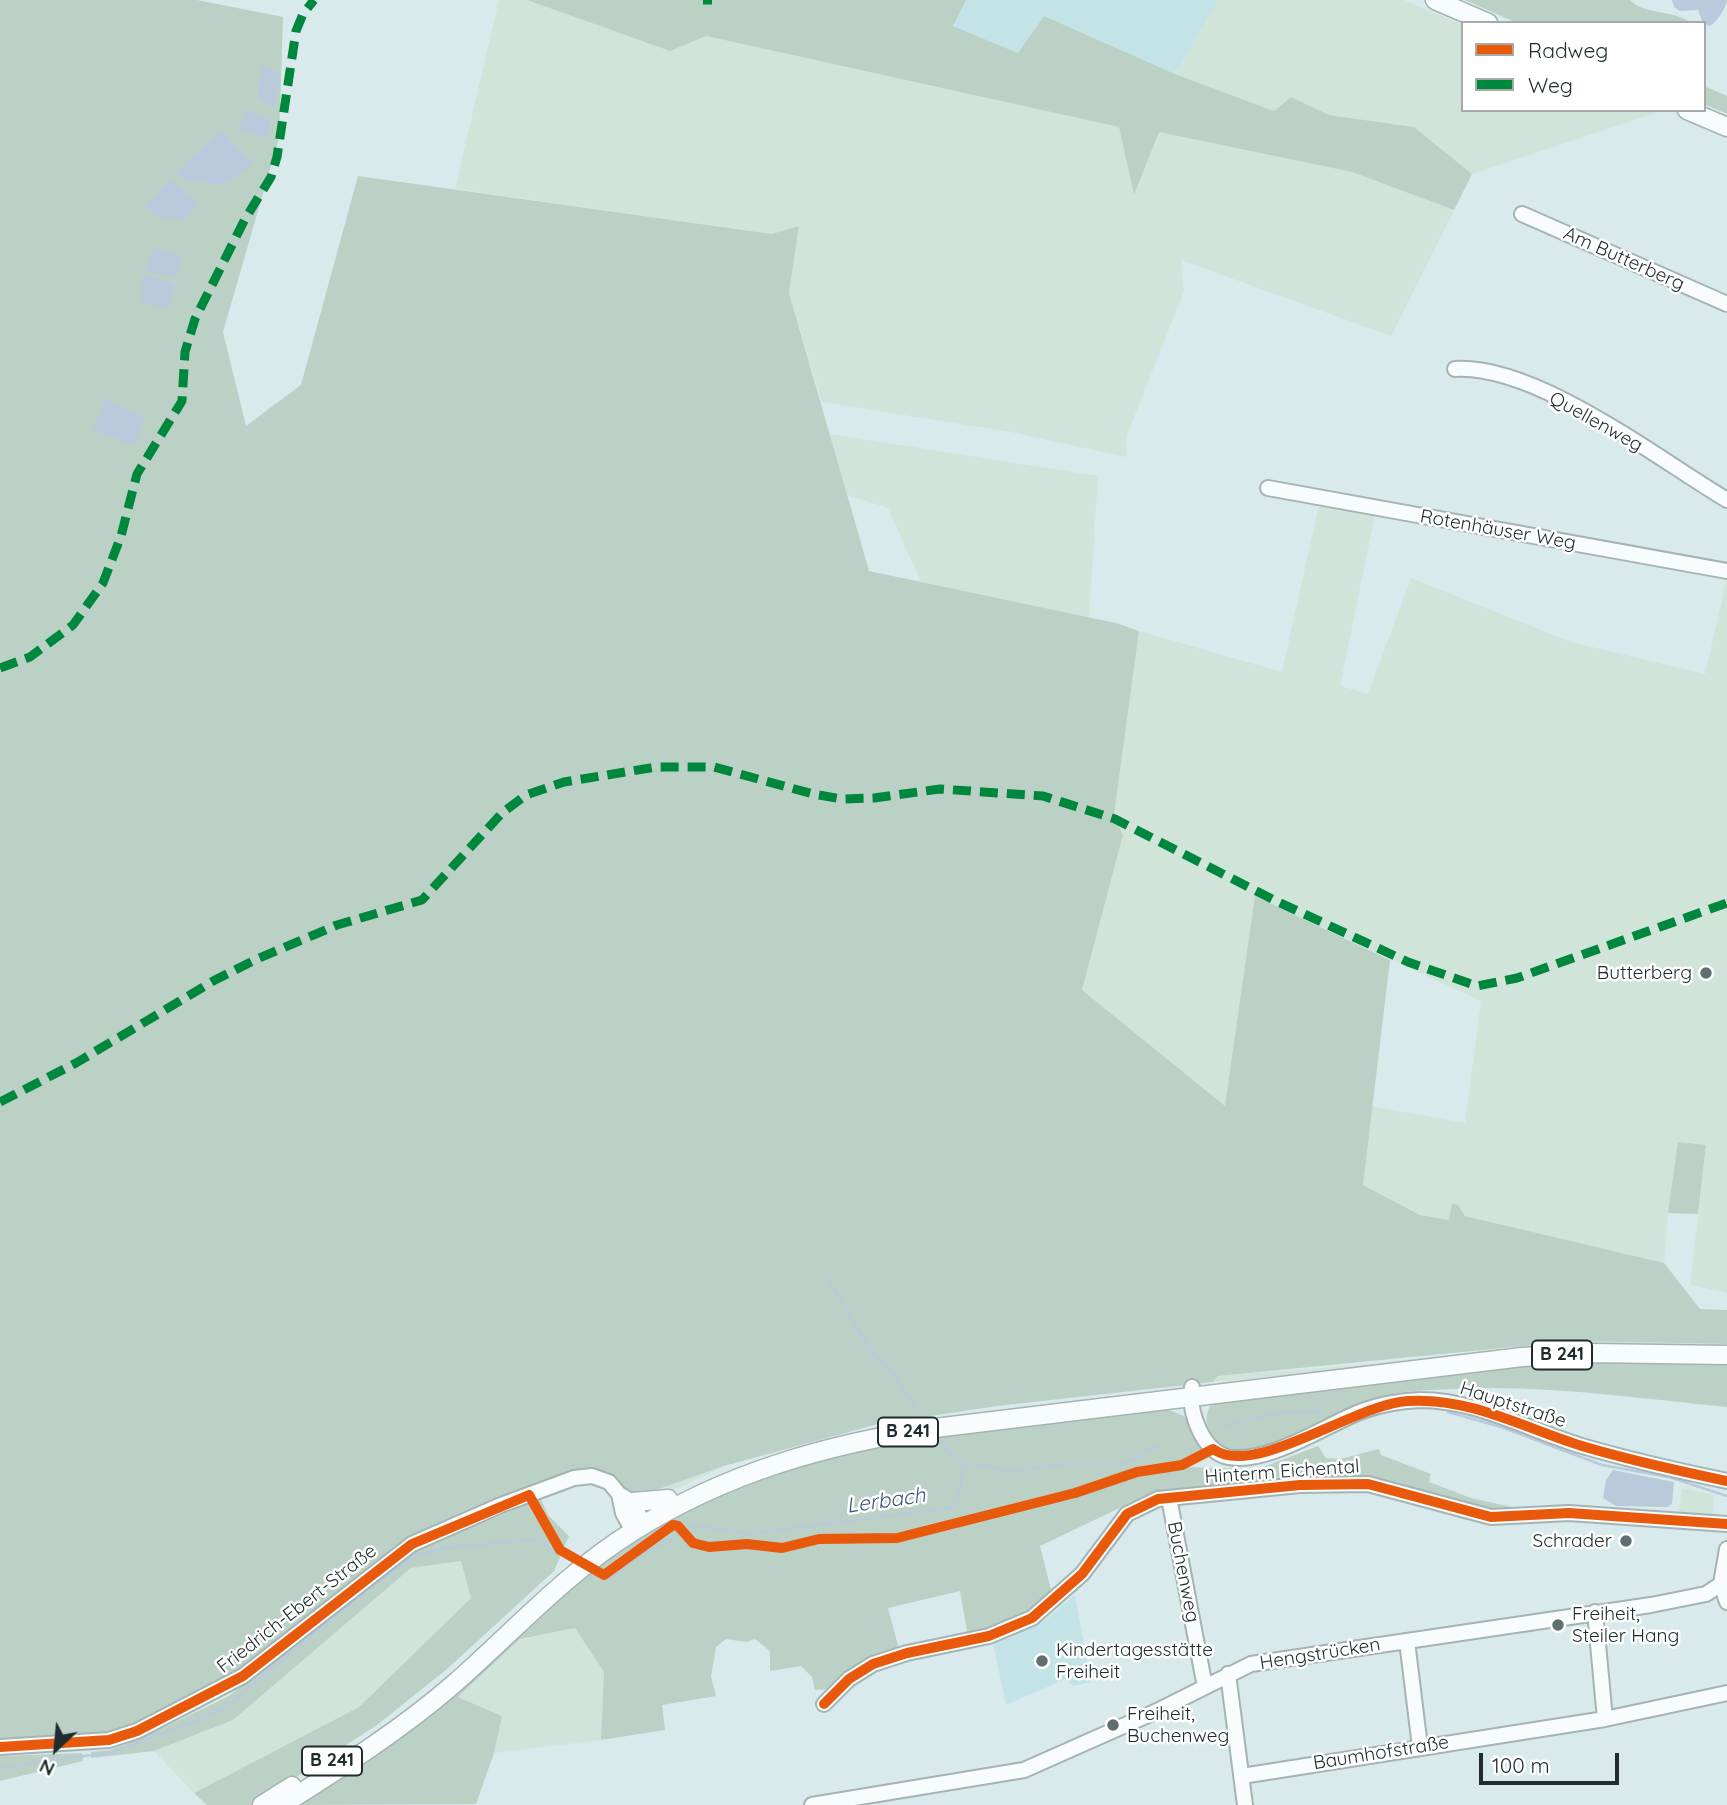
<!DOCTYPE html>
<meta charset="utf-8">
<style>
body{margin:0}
#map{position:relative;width:1727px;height:1805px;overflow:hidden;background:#d8eaec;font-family:Quicksand,sans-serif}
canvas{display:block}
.legend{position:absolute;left:1461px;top:21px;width:245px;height:91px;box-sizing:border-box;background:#fff;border:2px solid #a5aaab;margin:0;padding:9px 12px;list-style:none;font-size:21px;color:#1f2b2c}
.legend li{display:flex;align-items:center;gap:14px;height:35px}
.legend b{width:35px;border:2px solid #a5aaab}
.north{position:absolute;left:21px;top:1714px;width:70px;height:70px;-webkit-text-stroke:5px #fff;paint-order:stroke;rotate:206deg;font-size:19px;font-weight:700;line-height:28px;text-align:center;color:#1f2b2c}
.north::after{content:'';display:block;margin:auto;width:24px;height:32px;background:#1f2b2c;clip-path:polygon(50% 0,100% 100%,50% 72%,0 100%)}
.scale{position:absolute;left:1479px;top:1753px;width:140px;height:32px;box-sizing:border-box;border:4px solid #1f2b2c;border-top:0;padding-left:9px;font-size:21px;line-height:24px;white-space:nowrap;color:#1f2b2c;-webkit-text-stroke:5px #fff;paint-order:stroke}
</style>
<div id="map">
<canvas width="1727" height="1805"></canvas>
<ul class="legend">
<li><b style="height:9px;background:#e8590c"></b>Radweg</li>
<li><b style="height:9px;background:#00873e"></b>Weg</li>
</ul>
<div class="north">N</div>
<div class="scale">100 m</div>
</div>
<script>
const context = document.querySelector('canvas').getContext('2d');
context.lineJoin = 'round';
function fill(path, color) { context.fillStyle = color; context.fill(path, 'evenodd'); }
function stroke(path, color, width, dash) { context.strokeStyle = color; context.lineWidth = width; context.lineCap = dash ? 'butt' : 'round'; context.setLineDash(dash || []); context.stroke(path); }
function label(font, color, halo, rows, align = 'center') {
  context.font = font + ' Quicksand,sans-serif'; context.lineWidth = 5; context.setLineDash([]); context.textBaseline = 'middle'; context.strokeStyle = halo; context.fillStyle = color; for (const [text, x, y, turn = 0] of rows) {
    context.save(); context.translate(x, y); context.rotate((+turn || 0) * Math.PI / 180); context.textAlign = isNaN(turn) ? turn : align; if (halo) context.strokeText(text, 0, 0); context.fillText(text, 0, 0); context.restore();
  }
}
fill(new Path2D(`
 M966 0H1219L1175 74 1044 16 1018 53 953 26Z
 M1075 1595 1091 1682 1073 1686 1065 1679 1006 1705 993 1643 1045 1620Z`), '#c4e3e6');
fill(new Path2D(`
 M499 0H527L670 51 705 36 1119 127 1134 194 1159 132 1352 172 1454 210 1391 336 1181 260 1184 291 1127 435 1126 457 1011 432 822 402 789 293 799 226 773 234 455 189Z
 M1219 0H1404L1463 25V110L1661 111 1472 174 1414 127 1329 115 1291 97 1274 111 1175 74Z
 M830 434 1098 476 1089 617 921 582 888 508 847 495Z
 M1319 505 1375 515 1340 686 1368 694 1411 578 1571 642 1705 674 1727 579V1293L1690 1285 1706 1146 1668 1213 1664 1263 1465 1216 1458 1205 1452 1204 1450 1220 1420 1215 1363 1185 1370 1106 1465 1123 1481 1001 1255 896 1226 1107 1082 990 1123 835 1114 815 1139 631 1282 672Z
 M1574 1341 1727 1344V1350L1382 1367 1213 1382 1218 1376 1359 1365Z
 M724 1466 659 1497H636Z
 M1682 1488 1714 1495 1713 1515 1679 1512Z
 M461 1561 471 1598 359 1707 194 1793 154 1751 233 1720 411 1568Z
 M575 1628 604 1672 601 1740 494 1753 502 1716 458 1697 520 1640Z`), '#d0e4d9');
fill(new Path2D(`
 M0 0H197L283 17 279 138 223 332 246 426 301 385 358 176 772 234 799 226 789 293 869 571 1116 623 1139 631 1114 815 1123 835 1082 990 1225 1106 1255 896 1390 960 1363 1185 1420 1215 1449 1220 1452 1203 1458 1205 1465 1216 1664 1263 1700 1309 1727 1310V1344L1574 1341 1218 1376 1213 1382 997 1406 878 1424 724 1466 636 1497 616 1480 598 1472 421 1535 241 1673 122 1733 0 1743Z
 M527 0H966L953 26 1018 53 1044 16 1175 74 1274 111 1291 97 1329 115 1414 127 1472 174 1454 210 1352 172 1159 132 1134 195 1119 127 706 36 670 51Z
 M1465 0H1630C1644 15 1671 9 1692 23H1517Z
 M1704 86 1727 96V114L1704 104Z
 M1678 1142 1706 1145 1698 1214 1668 1213Z
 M1591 1360 1727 1363V1407C1635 1398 1544 1384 1452 1389 1431 1390 1409 1390 1388 1395 1344 1405 1263 1468 1220 1445 1206 1431 1201 1415 1215 1400L1457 1370Z
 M1164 1408 1184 1416 1205 1451 1184 1463V1467L1258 1469 1318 1446 1326 1458 1340 1459 1379 1449 1381 1455 1431 1474 1429 1482 1471 1498 1525 1510 1483 1509 1368 1477 1306 1479 1166 1494 1132 1502 1040 1546 1053 1598 1040 1608 968 1637 960 1591 888 1608 900 1653 831 1689 815 1690 812 1677 801 1666 770 1671V1651L755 1639 746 1642 726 1639 716 1647 711 1676 716 1696 662 1705 665 1730 601 1740 604 1672 575 1628 520 1639 458 1697 502 1716 494 1753 476 1804 296 1805 577 1580 646 1530 743 1479 858 1450 936 1437Z
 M541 1499 548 1515 569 1536 554 1571 447 1669 377 1725 253 1805H207L194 1793 359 1707 471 1598 461 1561 411 1568 233 1720 154 1751 91 1758V1752L110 1750 142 1738 229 1696 418 1549Z
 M82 1753 83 1761 0 1781V1756Z`), '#bbd1c5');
fill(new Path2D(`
 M1672 0H1727C1726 8 1716 24 1709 26L1702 21 1698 10 1680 11 1674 7Z
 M262 65 281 73 274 108 257 98Z
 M247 109 270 120 268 138 238 128Z
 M221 130 252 164 223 185 185 180 176 173Z
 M171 179 199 204 185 220 160 218 145 206Z
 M153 248 182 257 176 278 145 270Z
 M144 275 175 283 168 309 140 301Z
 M105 399 145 418 134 445 93 430Z
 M1613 1470 1674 1482 1672 1504 1667 1507 1616 1506 1603 1498 1606 1480Z`), '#bacadd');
stroke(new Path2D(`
 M825 1274 873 1355 887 1365 919 1413
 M1448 1412 1501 1427 1602 1465 1669 1477 1727 1496
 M1225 1425 1280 1413 1323 1411
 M936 1440 965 1466
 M598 1576 610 1579 638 1557 695 1525 750 1534 954 1507 965 1467 989 1466 1006 1472 1064 1464H1119L1137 1458 1145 1450 1160 1447
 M0 1768 113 1752 197 1720 226 1707 363 1593 417 1555 443 1548 539 1539 555 1553`), '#bacadd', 2.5);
const minor = new Path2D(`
 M1522 214 1727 304
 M1455 369C1536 364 1658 459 1727 500
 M1268 488 1727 571
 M1192 1387C1188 1411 1202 1451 1228 1457 1267 1465 1326 1425 1362 1411 1381 1404 1400 1401 1420 1400 1477 1400 1529 1430 1582 1446 1630 1460 1679 1471 1727 1481
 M619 1494 623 1513 633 1531
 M1169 1498 1205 1687
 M1727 1549 1721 1584 1727 1602
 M1595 1612 1605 1719
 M1407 1641 1420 1747
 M1228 1674 1245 1805
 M824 1704 849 1679 873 1664 907 1653 989 1636 1032 1618 1082 1574 1127 1514 1158 1499 1300 1485 1368 1484 1491 1517 1569 1513 1727 1524
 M0 1747 109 1740 137 1731 243 1676 412 1544 501 1505 574 1478 592 1476 609 1482 619 1494 633 1502 644 1525
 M1242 1776 1605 1719 1727 1693
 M812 1805 1024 1770 1157 1711 1251 1664 1651 1605 1706 1594 1721 1584`);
const major = new Path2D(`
 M1435 0 1488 23
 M1687 110 1727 127
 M633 1502 668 1499
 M262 1805 292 1786
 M282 1805C342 1767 401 1730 455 1683 513 1632 566 1573 632 1532 725 1473 827 1444 935 1428L1522 1357 1590 1353 1727 1355`);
stroke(minor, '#a5b3b4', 18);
stroke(major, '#a5b3b4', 21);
stroke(minor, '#f9fcfc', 14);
stroke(major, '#f9fcfc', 18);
stroke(new Path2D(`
 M703 0H712
 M0 668 30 657 73 625 103 583 121 536 137 474 182 401 185 352 195 319 245 219 271 177 277 157 296 31 303 14 314 0
 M0 1102 76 1063 215 980 257 959 337 925 422 900 502 813 526 795 564 782 656 767H714L813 794 842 799 874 798 940 789 1043 796 1115 819 1274 900 1408 962 1477 986 1517 978 1727 903`), '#00873e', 9, [18, 9]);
stroke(new Path2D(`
 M824 1704 849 1679 873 1664 907 1653 989 1636 1032 1618 1082 1574 1127 1514 1158 1499 1300 1485 1368 1484 1491 1517 1569 1513 1727 1524
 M0 1747 109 1740 137 1731 243 1676 412 1544 529 1495 560 1550 604 1575 673 1525 678 1526 693 1543 709 1547 747 1544 782 1548 819 1539 897 1538 1075 1493 1137 1472 1182 1465 1213 1449C1254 1479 1354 1404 1408 1401 1470 1397 1524 1428 1582 1446 1629 1460 1679 1471 1727 1481`), '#e8590c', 10);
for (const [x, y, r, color] of [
 [1706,973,7,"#606e6f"],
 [1626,1541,7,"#606e6f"],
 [1558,1625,7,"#606e6f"],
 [1042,1661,7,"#606e6f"],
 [1113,1725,7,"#606e6f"]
]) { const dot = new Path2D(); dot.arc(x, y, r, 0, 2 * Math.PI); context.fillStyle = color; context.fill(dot); stroke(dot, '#fff', 2.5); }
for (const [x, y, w] of [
 [1562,1355,60],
 [908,1432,60],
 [332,1761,60]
]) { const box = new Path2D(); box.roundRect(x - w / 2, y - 14.5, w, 29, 5); context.fillStyle = '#fff'; context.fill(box); stroke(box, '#1f2b2c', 2); }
label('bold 18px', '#1f2b2c', null, [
 ["B 241",1562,1355],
 ["B 241",908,1432],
 ["B 241",332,1761]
]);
label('19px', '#1f2b2c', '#fff', [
 ["Am Butterberg",1624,259,24],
 ["Quellenweg",1596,422,29],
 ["Rotenhäuser Weg",1498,530,10],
 ["Hauptstraße",1513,1405,18],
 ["Hinterm Eichental",1282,1472,-4],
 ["Buchenweg",1183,1572,79],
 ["Friedrich-Ebert-Straße",297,1609,-38],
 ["Hengstrücken",1320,1654,-9],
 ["Baumhofstraße",1381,1753,-9]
]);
label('19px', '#1f2b2c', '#fff', [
 ["Butterberg",1692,973,"right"],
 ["Schrader",1612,1541,"right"],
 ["Freiheit,",1572,1614],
 ["Steiler Hang",1572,1636],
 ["Kindertagesstätte",1056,1650],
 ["Freiheit",1056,1672],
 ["Freiheit,",1127,1714],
 ["Buchenweg",1127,1736]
], 'left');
label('italic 21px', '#3e547c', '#fff', [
 ["Lerbach",886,1501,-8]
]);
</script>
